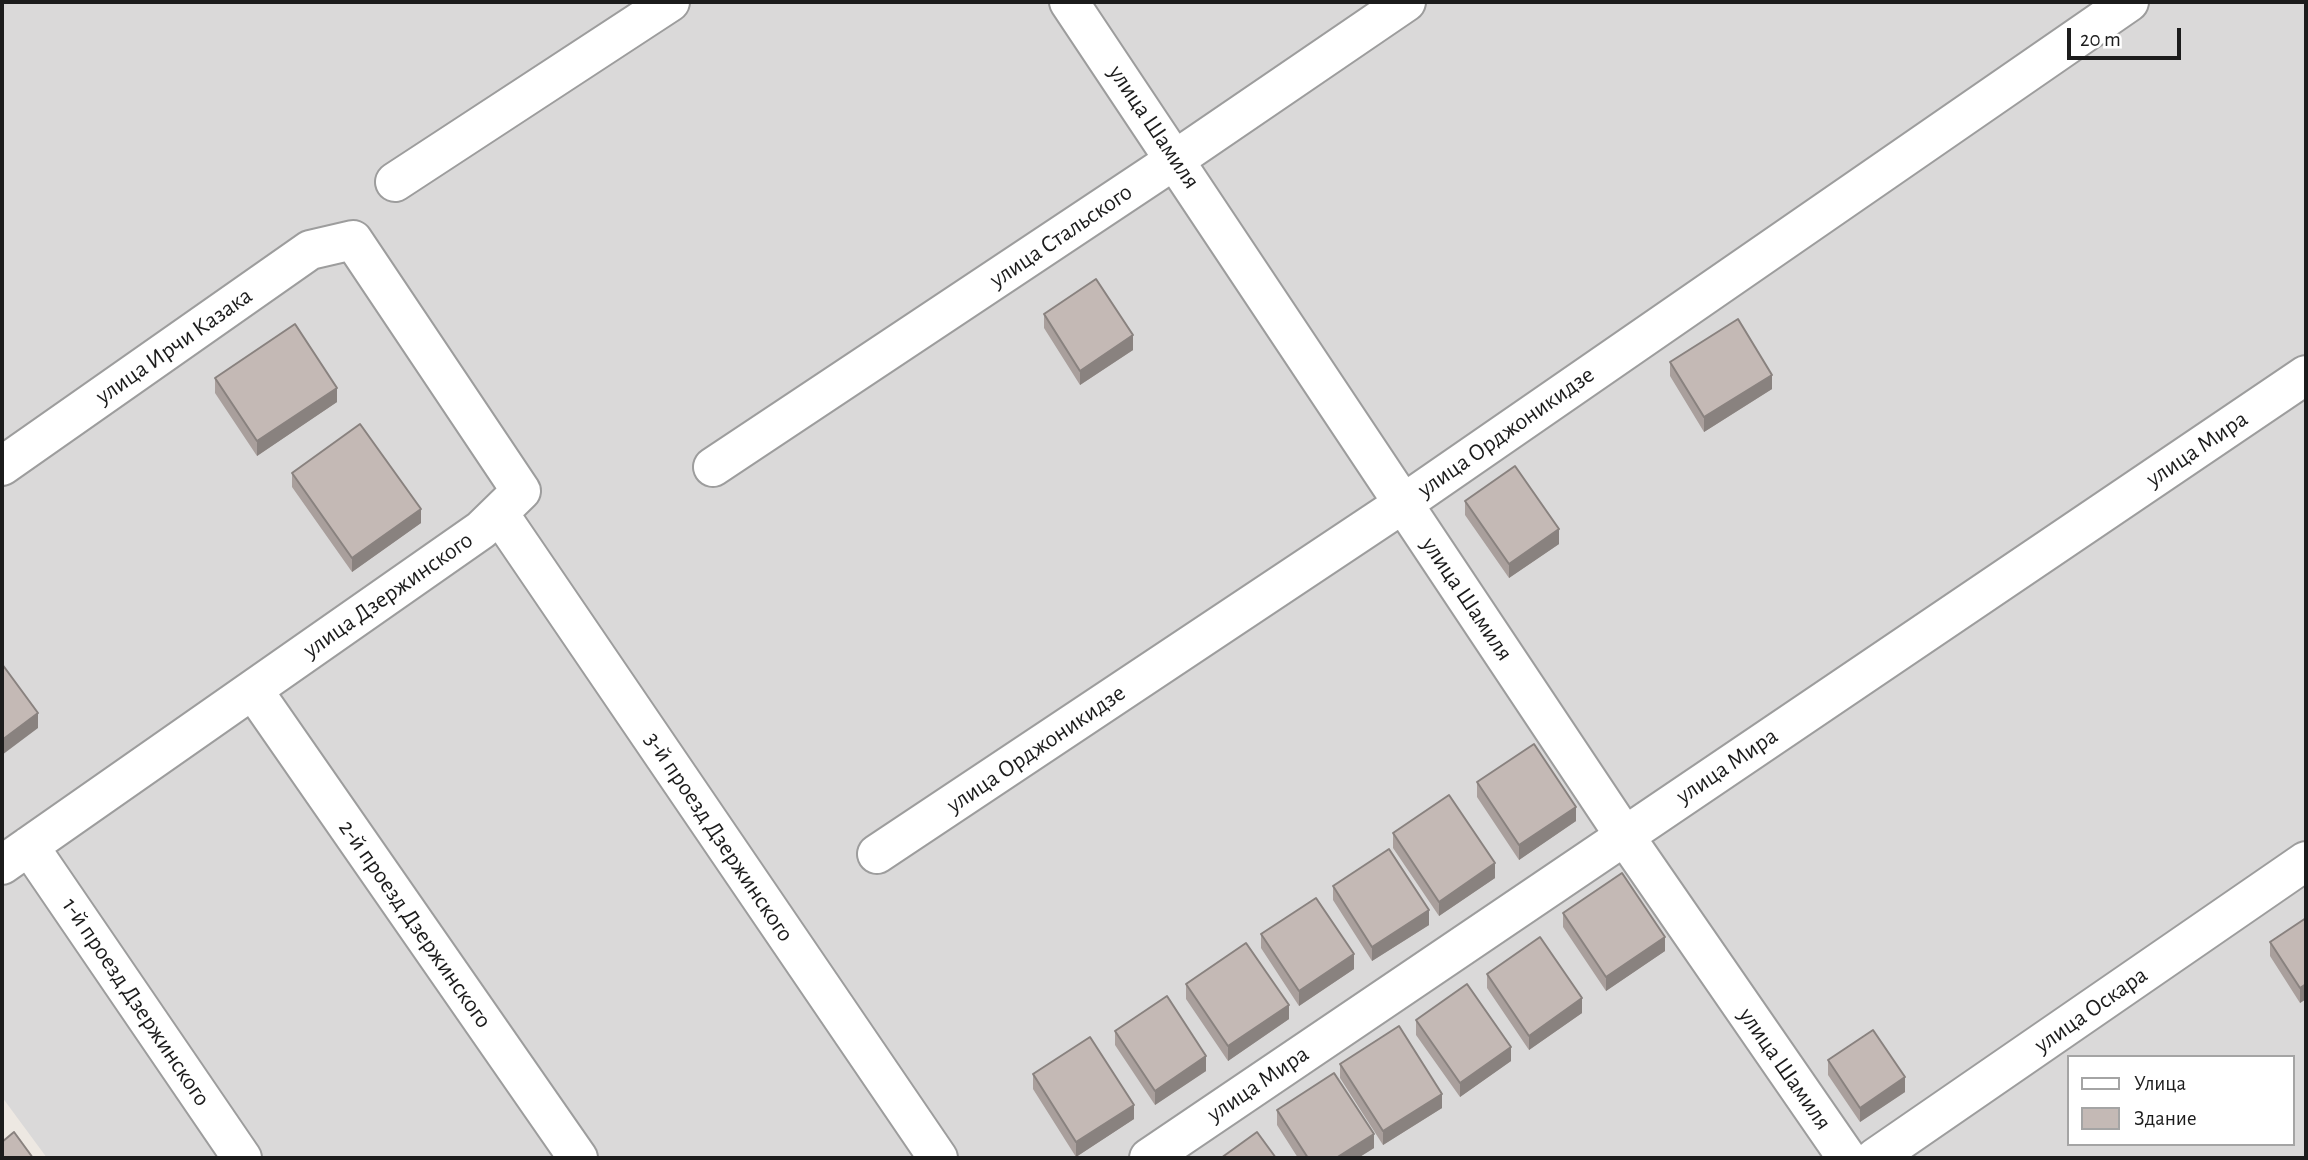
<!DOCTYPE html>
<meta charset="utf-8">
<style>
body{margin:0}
#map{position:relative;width:2308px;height:1160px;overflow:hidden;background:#ede8e2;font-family:"Alegreya Sans",sans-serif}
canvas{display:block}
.frame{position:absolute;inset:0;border:4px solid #1c1c1c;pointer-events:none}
.legend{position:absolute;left:2067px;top:1055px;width:228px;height:91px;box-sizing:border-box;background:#fff;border:2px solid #a4a4a4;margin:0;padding:9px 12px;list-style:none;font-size:21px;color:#1c1c1c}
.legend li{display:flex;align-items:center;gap:14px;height:35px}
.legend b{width:35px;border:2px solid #a4a4a4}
.scale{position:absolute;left:2067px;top:28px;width:114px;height:32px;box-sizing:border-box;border:4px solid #1c1c1c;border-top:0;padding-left:9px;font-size:21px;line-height:24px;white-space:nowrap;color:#1c1c1c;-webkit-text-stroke:5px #fff;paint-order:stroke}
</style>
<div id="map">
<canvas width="2308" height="1160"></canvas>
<div class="frame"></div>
<ul class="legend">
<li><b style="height:9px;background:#fff"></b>Улица</li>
<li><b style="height:19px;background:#c4b9b5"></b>Здание</li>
</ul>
<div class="scale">20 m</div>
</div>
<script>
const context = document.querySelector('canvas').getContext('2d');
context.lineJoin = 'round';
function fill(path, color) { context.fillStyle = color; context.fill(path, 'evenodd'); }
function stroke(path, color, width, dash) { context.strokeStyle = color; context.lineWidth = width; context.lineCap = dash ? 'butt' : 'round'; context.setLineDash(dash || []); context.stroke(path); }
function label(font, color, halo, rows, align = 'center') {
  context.font = font + ' "Alegreya Sans",sans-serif'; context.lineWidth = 7; context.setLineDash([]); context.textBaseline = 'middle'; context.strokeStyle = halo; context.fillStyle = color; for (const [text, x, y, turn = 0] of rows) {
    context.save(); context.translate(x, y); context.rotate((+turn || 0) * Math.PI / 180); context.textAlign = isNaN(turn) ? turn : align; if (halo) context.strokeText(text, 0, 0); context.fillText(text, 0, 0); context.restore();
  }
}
fill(new Path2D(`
 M2 2H2306V1158H47L2 1097ZM2068 1057H2292V1144H2068Z`), '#dad9d9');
const minor = new Path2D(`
 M1069 2 1624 835 1847 1158
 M395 182 670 2
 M2 466 310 250 353 240 521 491 481 530 2 865
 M713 467 1176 159 1406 2
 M500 515 938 1158
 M253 690 578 1158
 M29 846 242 1158
 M877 854 1404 503 2129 2
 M1149 1158 2306 375
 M1875 1158 2306 861`);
stroke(minor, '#9d9d9d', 42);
stroke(minor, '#fff', 38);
fill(new Path2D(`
 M1044 314 1133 350 1080 385 1044 328Z
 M1670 362 1772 389 1704 432 1670 376Z
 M215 378 337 402 257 456 215 393Z
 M292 473 421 523 352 572 292 487Z
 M1465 501 1559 544 1509 578 1465 515Z
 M1477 782 1576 821 1519 860 1477 797Z
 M1393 833 1495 878 1439 916 1393 848Z
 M1333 886 1429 925 1372 961 1333 900Z
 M1563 913 1665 951 1606 991 1563 927Z
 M2306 918V999L2300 1003 2270 956V942Z
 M1261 934 1354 969 1299 1006 1261 948Z
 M1487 974 1582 1013 1529 1050 1487 988Z
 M1186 984 1289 1019 1228 1061 1186 999Z
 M1416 1020 1511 1061 1460 1097 1416 1035Z
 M1115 1031 1206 1071 1155 1105 1115 1045Z
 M1828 1060 1905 1092 1860 1122 1828 1075Z
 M1340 1064 1442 1108 1383 1145 1340 1078Z
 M1033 1074 1134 1119 1076 1157 1033 1089Z
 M1277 1110 1374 1148 1358 1158H1298L1277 1125Z`), '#a99f9c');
fill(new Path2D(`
 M1133 335V350L1080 385V371Z
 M1772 375V389L1704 432V417Z
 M337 388V402L257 456V441Z
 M421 509V523L352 572V558Z
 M1559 529V544L1509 578V564Z
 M38 713V728L2 755V740Z
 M1576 807V821L1519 860V845Z
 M1495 863V878L1439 916V902Z
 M1429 910V925L1372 961V947Z
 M1665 937V951L1606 991V977Z
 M1354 954V969L1299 1006V991Z
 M2306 984V999L2300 1003V988Z
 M1582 998V1013L1529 1050V1036Z
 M1289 1005V1019L1228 1061V1046Z
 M1511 1047V1061L1460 1097V1083Z
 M1206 1056V1071L1155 1105V1091Z
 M1905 1077V1092L1860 1122V1108Z
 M1442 1094V1108L1383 1145V1131Z
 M1134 1105V1119L1076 1157V1142Z
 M1374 1134V1148L1358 1158H1336Z`), '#89827f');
const building = new Path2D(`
 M1096 279 1133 335 1080 371 1044 314Z
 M1738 319 1772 375 1704 417 1670 362Z
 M295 324 337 388 257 441 215 378Z
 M360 424 421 509 352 558 292 473Z
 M1515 466 1559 529 1509 564 1465 501Z
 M2 664 38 713 2 740Z
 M1534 744 1576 807 1519 845 1477 782Z
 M1449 795 1495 863 1439 902 1393 833Z
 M1389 849 1429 910 1372 947 1333 886Z
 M1622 873 1665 937 1606 977 1563 913Z
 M1316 898 1354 954 1299 991 1261 934Z
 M2306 918V984L2300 988 2270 942Z
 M1540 937 1582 998 1529 1036 1487 974Z
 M1246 943 1289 1005 1228 1046 1186 984Z
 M1467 984 1511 1047 1460 1083 1416 1020Z
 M1167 996 1206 1056 1155 1091 1115 1031Z
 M1399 1026 1442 1094 1383 1131 1340 1064Z
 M1873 1030 1905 1077 1860 1108 1828 1060Z
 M1090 1037 1134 1105 1076 1142 1033 1074Z
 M1334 1073 1374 1134 1336 1158H1308L1277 1110Z
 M14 1132 33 1158H2V1142Z
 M1257 1132 1276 1158H1221Z`);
fill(building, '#c4b9b5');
stroke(building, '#89827f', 2);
label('24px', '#1c1c1c', '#fff', [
 ["улица Шамиля",1154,127,56],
 ["улица Стальского",1061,236,-34],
 ["улица Ирчи Казака",174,346,-35],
 ["улица Орджоникидзе",1506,432,-35],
 ["улица Мира",2197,449,-34],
 ["улица Дзержинского",388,595,-35],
 ["улица Шамиля",1467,599,56],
 ["улица Орджоникидзе",1036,749,-34],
 ["улица Мира",1727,766,-34],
 ["3-й проезд Дзержинского",719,837,56],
 ["2-й проезд Дзержинского",415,924,55],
 ["1-й проезд Дзержинского",136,1002,56],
 ["улица Оскара",2091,1010,-35],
 ["улица Шамиля",1785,1069,55],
 ["улица Мира",1258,1084,-34]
]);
</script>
